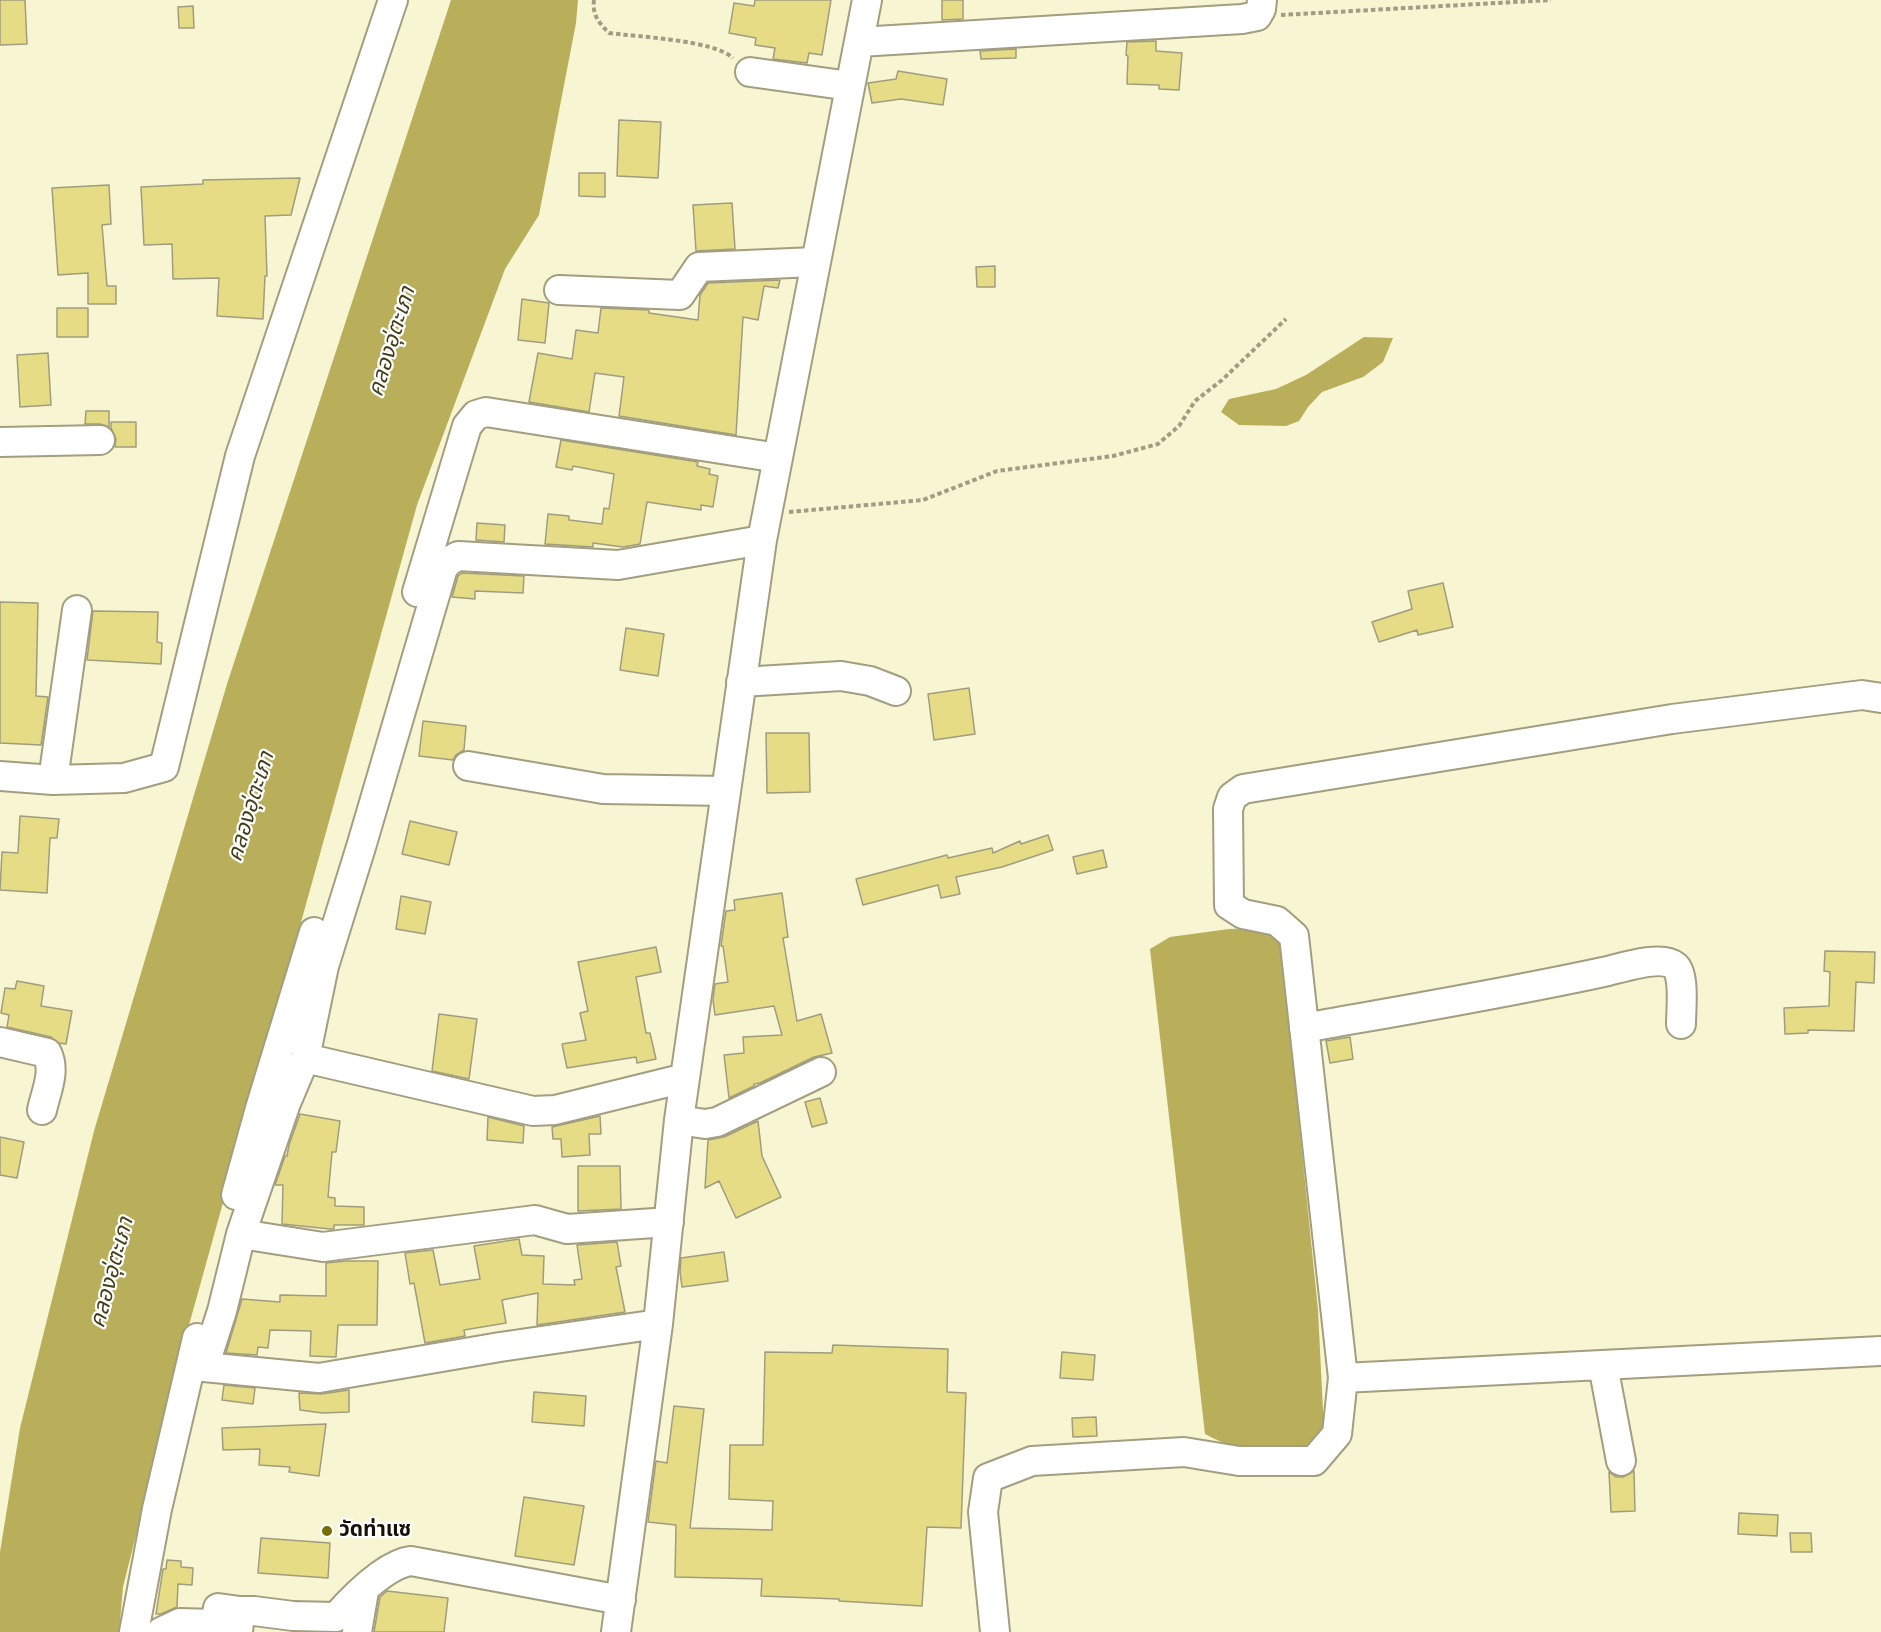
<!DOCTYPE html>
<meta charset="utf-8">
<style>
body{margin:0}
canvas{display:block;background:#f8f5d3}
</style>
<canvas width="1881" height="1632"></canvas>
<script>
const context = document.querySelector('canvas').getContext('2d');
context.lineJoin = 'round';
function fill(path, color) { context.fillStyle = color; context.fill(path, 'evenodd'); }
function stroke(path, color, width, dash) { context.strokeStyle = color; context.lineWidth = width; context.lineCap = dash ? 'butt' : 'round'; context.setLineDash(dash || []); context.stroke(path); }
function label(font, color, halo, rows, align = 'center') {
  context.font = font + ' "Nunito Sans","Noto Sans Thai",sans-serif'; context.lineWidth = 4.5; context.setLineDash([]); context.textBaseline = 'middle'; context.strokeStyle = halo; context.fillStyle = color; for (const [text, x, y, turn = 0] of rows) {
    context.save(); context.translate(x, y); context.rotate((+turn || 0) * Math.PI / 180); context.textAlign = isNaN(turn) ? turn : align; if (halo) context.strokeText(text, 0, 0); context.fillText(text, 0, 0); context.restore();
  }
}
fill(new Path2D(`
 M451 0H578L576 23 539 215 505 269 417 505 189 1325 123 1587 119 1632H0V1552L20 1428 94 1131 227 684Z
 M1364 337 1393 338 1383 362 1363 377 1322 392 1308 407 1299 421 1286 426 1239 425 1221 412 1229 399 1276 389 1306 375Z
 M1260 928 1274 935 1281 945 1318 1310 1324 1430 1316 1444C1290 1449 1257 1453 1231 1445 1222 1443 1213 1438 1205 1434L1150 949 1170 937 1229 929Z`), '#b9af5a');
const building = new Path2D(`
 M0 0H25L27 44 0 45Z
 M755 0H831L822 55 809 53 807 63 773 59 775 48 755 45 756 38 729 33 734 3 754 6Z
 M942 0H963V19L942 20Z
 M193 6 194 28H179L178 7Z
 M1156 41V51L1182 53 1179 90 1159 89V85L1127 84 1128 56 1126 55 1127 42Z
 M1016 49V58L981 59 980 51Z
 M898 71 947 79 943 105 901 99 872 103 868 83 896 79Z
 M619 120 661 122 658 178 617 176Z
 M579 173H605V197L579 196Z
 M300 178 291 215 265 216 267 276H265L263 319 217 316 219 278 173 279 172 244 144 245 141 187 203 184V180Z
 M109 185 111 224 102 225 107 286H116V304H88V273L58 275 52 188Z
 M732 203 735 249 696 251 693 205Z
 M995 266V287H977L976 267Z
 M780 280 778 288 764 286 758 320 743 317 736 435 619 416 624 377 595 373 589 412 529 402 538 353 572 359 576 330 598 333 601 308 649 310V313L698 320 700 295 708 283Z
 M522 299 549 303 545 343 518 340Z
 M57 308H88V337H57Z
 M48 353 51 405 20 407 17 355Z
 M86 411H109V427L100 424H85Z
 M111 422H136V447H115L116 439 111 428Z
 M561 440 698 462 697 466 710 469 709 474 718 476 713 507 701 505V510L647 502 640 544 623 547 593 543V547L545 544 548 514 569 516V520L602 524 604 508 609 509 614 474 573 466 572 470 556 467Z
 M477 523 505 525 504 542 476 540Z
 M462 573 524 576 523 593 475 591V599L452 597 458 576Z
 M1443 583 1453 627 1418 635 1417 630 1379 642 1372 622 1412 609 1408 591Z
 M0 602 38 603 36 696 48 697 41 745 0 743Z
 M93 611 158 612 157 642 162 643 161 664 87 660Z
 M626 628 664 634 658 676 620 670Z
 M969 688 975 734 934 740 928 694Z
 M423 721 466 726 464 750 456 755 453 760 419 756Z
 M766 733H809L810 792 767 793Z
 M20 816 59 819 57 838H50L47 893 0 890 2 852 18 853Z
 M410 821 457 832 449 865 402 854Z
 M1048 835 1053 850 1002 867 956 877 960 894 941 898 938 885 863 905 856 879 947 855 948 858 992 848 993 853 1020 841 1021 844Z
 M1103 850 1107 867 1077 874 1073 857Z
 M782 893 788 937 783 938 797 1021 821 1014 832 1053 814 1057 760 1083 754 1084V1086L729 1098 724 1055 744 1053 743 1037 782 1035 774 1006 715 1015 713 1000 715 984 728 982 723 946H721L726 911 735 910 734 900Z
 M401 896 431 902 425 934 396 929Z
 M656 947 661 972 636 977 646 1033H650L656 1059 637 1063 636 1057 567 1068 562 1044 586 1040 580 1013 588 1011 578 962Z
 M1825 951 1875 952 1874 983 1856 982 1854 1031 1808 1030V1033L1785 1034 1784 1008 1829 1006 1830 972 1824 971Z
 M17 981 44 986 41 1006 72 1011 66 1044 59 1043 51 1037 7 1027 9 1015 1 1013 5 988 15 989Z
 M439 1014 477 1019 469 1079 432 1071Z
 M1350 1037 1353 1059 1330 1063 1326 1041Z
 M820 1098 827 1123 812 1127 805 1102Z
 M300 1114 340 1121 336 1152H332L328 1197 335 1198V1206L364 1207V1225H334V1229H330L282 1224 283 1185H275L285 1156H287L289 1145Z
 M600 1116 601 1134H589L590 1155 562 1157 561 1139H553L552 1127Z
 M488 1117 524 1126 523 1143 487 1140Z
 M758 1121 762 1156 781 1197 736 1218 719 1181 705 1188 708 1140 724 1137Z
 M0 1137 24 1142 17 1178 0 1175Z
 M578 1166H620L621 1209 578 1211Z
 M519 1239 522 1255 544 1256 543 1284 575 1285 574 1280 582 1279 577 1245 617 1242 621 1266 616 1267 625 1312 537 1325 538 1293 502 1300 506 1323 464 1330 465 1336 425 1343 414 1283 410 1284 405 1253 433 1250 440 1285 480 1279 474 1246Z
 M724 1252 728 1281 682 1287 680 1272 681 1258Z
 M346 1261H378L377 1325H338L336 1357 310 1356 311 1331 270 1330 268 1348 258 1347 257 1355 226 1353 242 1299 280 1302V1295L326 1296V1263Z
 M833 1345 948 1349 947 1392 966 1393 961 1528 927 1527 922 1606 839 1601V1599L761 1596 762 1579 675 1577 676 1525 648 1522 656 1461 667 1463 674 1406 704 1409 690 1528 772 1530 773 1501 729 1499 730 1445H763L765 1352 832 1353Z
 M1062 1352 1095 1355 1093 1380 1060 1378Z
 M224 1385 255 1388 253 1404 222 1400Z
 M349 1390V1412L322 1413 300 1410 299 1393 321 1394Z
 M534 1392 586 1396 584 1426 532 1422Z
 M1096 1417 1097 1436 1073 1437 1072 1418Z
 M326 1424 319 1476 289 1472 290 1467 259 1465 260 1449 223 1450 222 1428Z
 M1634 1471 1635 1511 1611 1512 1609 1472 1616 1477H1623Z
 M524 1497 584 1506 574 1565 515 1556Z
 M1739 1513 1778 1515 1777 1536 1738 1534Z
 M1790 1533H1811L1812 1552H1791Z
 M261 1538 330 1543 328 1578 258 1573Z
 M167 1560 181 1561V1567L193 1568 192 1585 178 1584 177 1607 161 1614H156L163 1569H166Z
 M387 1591 448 1598 444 1632H374L380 1597Z`);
fill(building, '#e6dc86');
stroke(building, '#a09d7e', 1.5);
const minor = new Path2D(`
 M859 42 1242 19 1257 16 1261 9 1262 0
 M750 72 850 86
 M559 290 680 295 699 267 815 262
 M0 442 100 440
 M417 592 467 426 476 415 486 412 778 458
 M741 682 841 676 870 681 896 691
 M468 766 603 789 726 791
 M0 776 53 780 124 778 164 767 240 456 393 0
 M53 780 77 610
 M1304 1028C1405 1010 1507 993 1608 971 1624 967 1662 955 1675 966 1685 974 1681 1011 1681 1024
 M0 1042 47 1053C56 1071 46 1092 42 1110
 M305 1058 533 1111 555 1110 685 1078
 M679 1120 705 1124 717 1122 821 1072
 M236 1195 261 1105 314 932
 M241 1234 323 1247 535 1220 567 1229 669 1222
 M658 1324 500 1347 319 1378 204 1367 222 1311 241 1234 286 1103 305 1058 324 966 361 847 443 568 449 561 458 556 618 565 762 540
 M1603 1365 1621 1461
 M1343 1378 1881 1351
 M134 1632 157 1509 197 1338
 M161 1632 180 1623 215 1624 218 1608 240 1611
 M238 1632 240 1611H254L293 1616 336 1617C353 1598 386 1564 411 1561L621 1600
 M357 1632 364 1591
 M616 1632 658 1324 679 1120 762 540 867 0
 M995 1632 983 1512 988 1478 1032 1461 1184 1452 1239 1461H1314L1337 1434 1343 1378 1294 936 1277 921 1243 914 1229 905 1228 809 1232 797 1243 789 1672 719 1862 695 1881 698`);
stroke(minor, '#a29e7f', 32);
stroke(new Path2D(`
 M594 0C592 15 599 23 609 33 638 37 714 40 733 58
 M1281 15 1551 0
 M789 512 923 500 997 471 1113 456 1158 444 1179 426 1195 401 1222 380 1286 319`), '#a09d84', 4, [4.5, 3]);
stroke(minor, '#fff', 28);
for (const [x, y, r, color] of [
 [327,1531,6,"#776c07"]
]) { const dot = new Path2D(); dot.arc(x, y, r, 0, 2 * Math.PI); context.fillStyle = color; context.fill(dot); stroke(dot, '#fff', 2); }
label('bold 21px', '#151308', '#fff', [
 ["วัดท่าแซ",339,1531]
], 'left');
label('italic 22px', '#423d19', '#fff', [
 ["คลองอุ่ตะเภา",393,342,-73],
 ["คลองอุ่ตะเภา",252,807,-73],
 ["คลองอุ่ตะเภา",113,1273,-75]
]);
</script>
